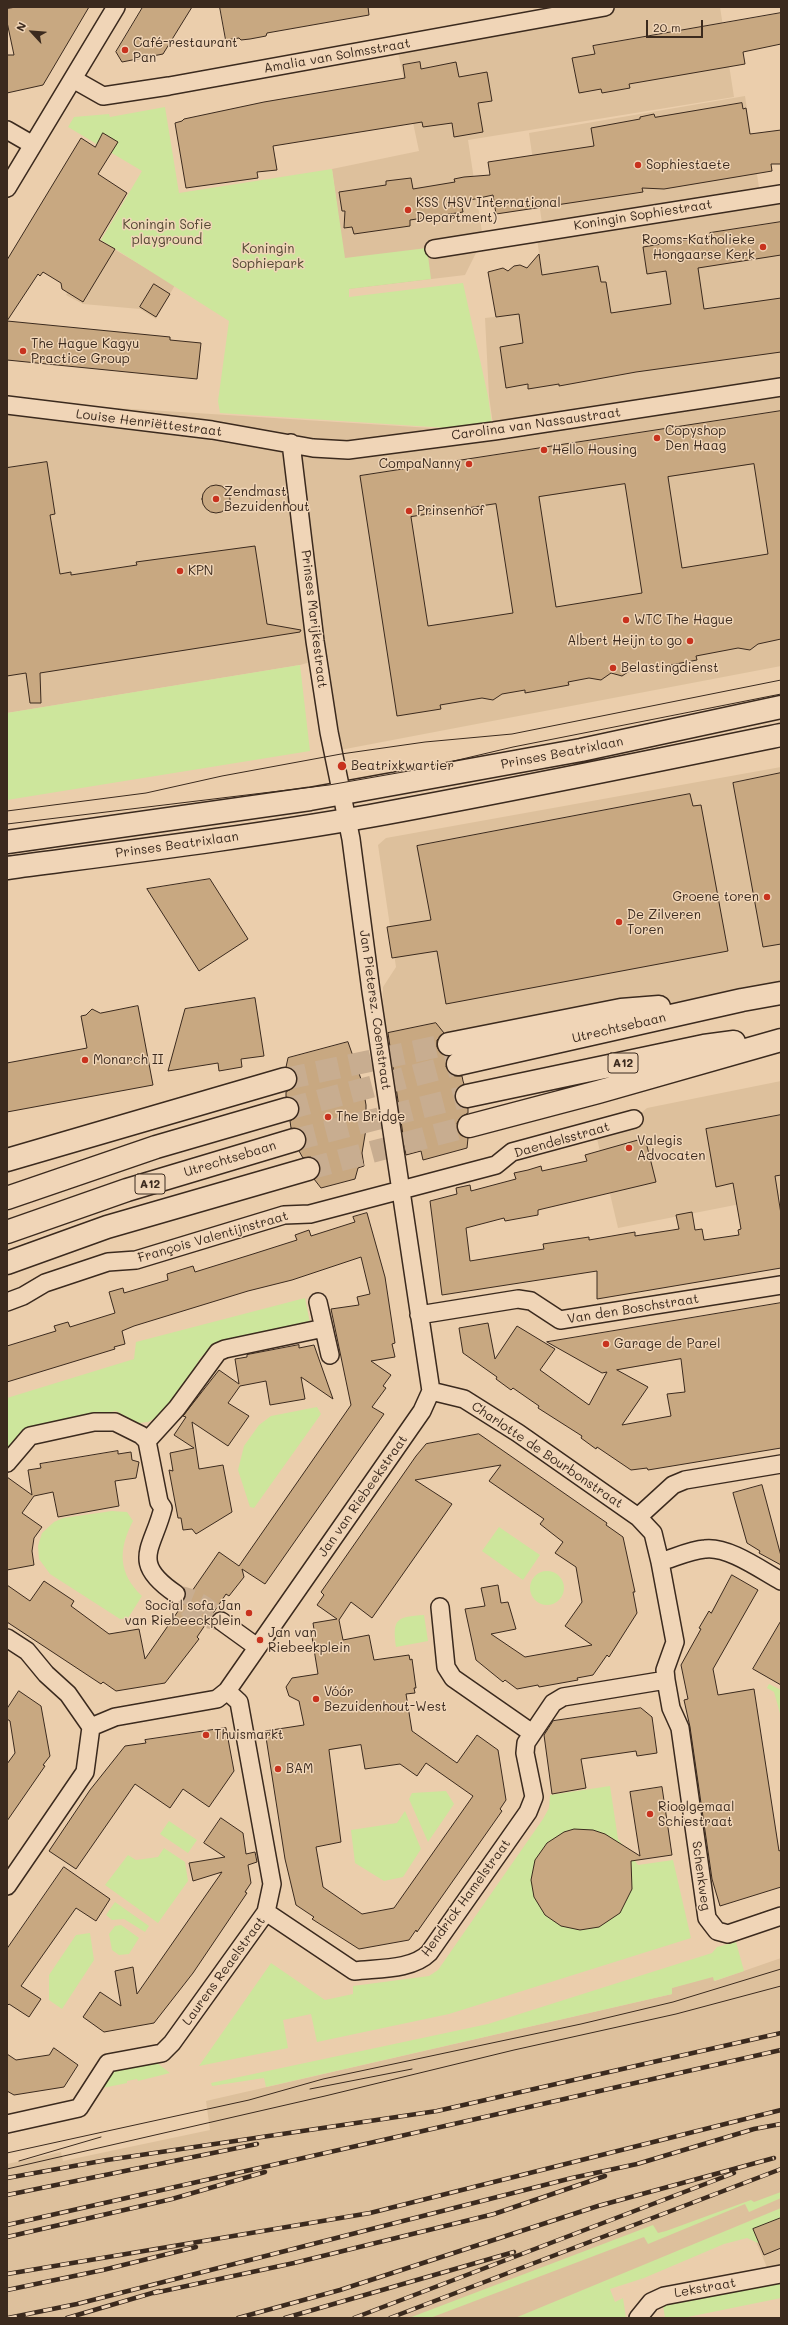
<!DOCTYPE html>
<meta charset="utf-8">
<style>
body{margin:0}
#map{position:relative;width:788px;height:2325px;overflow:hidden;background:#ebceac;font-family:Mali,sans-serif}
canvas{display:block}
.frame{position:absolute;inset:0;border:8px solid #3b2a1e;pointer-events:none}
.north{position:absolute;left:12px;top:12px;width:40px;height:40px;-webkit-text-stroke:3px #f0d5b7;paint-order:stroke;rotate:296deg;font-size:11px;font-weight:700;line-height:16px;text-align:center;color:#3b2a1e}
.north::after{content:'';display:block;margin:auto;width:14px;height:18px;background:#3b2a1e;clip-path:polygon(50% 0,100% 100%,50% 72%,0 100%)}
.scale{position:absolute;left:646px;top:20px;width:57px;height:18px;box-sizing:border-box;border:2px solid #3b2a1e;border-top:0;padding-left:5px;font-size:12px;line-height:14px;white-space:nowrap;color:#3b2a1e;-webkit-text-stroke:3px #f0d5b7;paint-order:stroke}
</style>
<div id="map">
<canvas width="788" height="2325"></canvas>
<div class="frame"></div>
<div class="north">N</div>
<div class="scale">20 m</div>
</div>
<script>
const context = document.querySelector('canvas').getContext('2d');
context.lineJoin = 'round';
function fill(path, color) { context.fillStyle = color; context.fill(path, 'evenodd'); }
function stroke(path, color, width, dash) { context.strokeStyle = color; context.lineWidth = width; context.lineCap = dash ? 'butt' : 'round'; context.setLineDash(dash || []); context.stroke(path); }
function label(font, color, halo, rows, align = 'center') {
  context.font = font + ' Mali,sans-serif'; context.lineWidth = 3; context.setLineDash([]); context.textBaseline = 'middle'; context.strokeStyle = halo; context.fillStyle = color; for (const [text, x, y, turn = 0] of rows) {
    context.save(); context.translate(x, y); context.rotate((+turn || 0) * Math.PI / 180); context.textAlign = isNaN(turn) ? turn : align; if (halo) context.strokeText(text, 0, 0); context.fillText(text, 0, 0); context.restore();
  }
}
fill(new Path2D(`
 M615 7H720L734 97 468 140 483 239 465 275 348 289 332 169 419 151 397 47Z
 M745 96 760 194 543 230 529 133Z
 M781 199V666L340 750 328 657 300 665 7 713V401L494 432 489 396 485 318 539 312 547 304 536 233Z
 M100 241 175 285 156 319 140 309 83 304 66 295Z
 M781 767V992L742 999 621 1010 380 1058 383 987 396 967 378 845 386 838Z
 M781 1081V1196L618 1228 595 1130 634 1119 647 1108Z
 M781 1958V2270L769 2272 748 2223 523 2318H7V2164L61 2152 63 2161 210 2130 206 2101 672 1994 671 1988 713 1976 715 1981Z`), '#ddc09c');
fill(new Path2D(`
 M165 107 179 193 332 169 345 258 427 248 431 279 349 289V297L463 283 488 396 493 431 220 413 218 401 229 321 101 240 142 171 68 127 74 117 109 114 110 117Z
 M300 665 310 751 7 800V713Z
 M305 1298 310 1323 223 1341 201 1357 178 1396 161 1415 148 1422 138 1423 116 1411 42 1425 7 1452V1398L134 1359 136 1342Z
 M317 1407 321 1414 254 1508 250 1507 238 1470 244 1446 259 1425 271 1416Z
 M112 1511 127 1512 133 1521C118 1550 118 1573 142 1596L128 1618 120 1619 50 1574 39 1559 38 1546 42 1533 54 1522 63 1518Z
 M499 1527 540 1555 523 1580 482 1551Z
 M530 1588a17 17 0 1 1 34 0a17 17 0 1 1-34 0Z
 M424 1615 428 1641 396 1647C392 1618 397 1617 424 1615Z
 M769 1684 781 1690V1717L774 1692 767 1688Z
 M610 1786 618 1839 638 1865 673 1860 691 1938 449 2014 317 2042 311 2014 283 2020 288 2048 199 2066 271 1963 325 2000 353 1994V1986L429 1976 438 1970 543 1819 549 1808 550 1795Z
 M446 1791 454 1804 428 1842 409 1799 412 1793Z
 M405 1811 421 1849 403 1877 384 1881 355 1863 351 1830 397 1823Z
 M169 1821 197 1840 188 1853 160 1834Z
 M164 1848 185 1862 188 1881 158 1923 105 1885 128 1855 136 1860 158 1857Z
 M115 1902 149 1926 145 1932 124 1919 112 1920 106 1915Z
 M121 1925 139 1938 129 1954 119 1955 112 1950 109 1934 115 1926Z
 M90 1933 94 1960 62 2009 49 2000V1975L76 1935Z
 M736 1942 744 1971 714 1981 713 1977 672 1988V1994L266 2087 264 2078 212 2086 211 2083 488 2024 712 1953 717 1947Z
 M157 2063 170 2073 138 2081 137 2079 127 2081V2083L98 2089 110 2071Z
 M781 2192V2198L749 2212 745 2204 648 2244 644 2237 430 2318H409L653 2225 658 2233 666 2231 751 2200 754 2202Z
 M781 2208V2218L753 2229 760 2244 747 2238 724 2244 644 2278 610 2289 615 2302 623 2298 626 2318H515Z
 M781 2283V2298L683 2318H665L663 2305Z`), '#cde69c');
const building = new Path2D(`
 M16 7H89L43 85 7 93V55H14L7 22V9Z
 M143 7H192L163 54 122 62 116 52Z
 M220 7H368L369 15 267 33 266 36 250 39 241 40 239 38 226 40Z
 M781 13V44L743 52 745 64 629 84 630 88 602 93 601 89 579 93 572 58 595 54 593 46Z
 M420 62 421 69 456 62 459 77 487 72 492 101 478 103 483 132 454 137 452 123 423 127 422 122 273 146 277 170 257 172 258 178 186 188 175 123 182 121 184 119 264 102 405 78 403 65Z
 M742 103 743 109 746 108 750 134 781 130V164H771L772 171 664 189 642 188 643 192 496 214 493 195 461 202 463 212 410 220V226L354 234 352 227 344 228 345 211H342L339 192 386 185V181L411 178 413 189 455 182 454 179 464 177 490 175 488 162 594 146 591 128 640 119V117L654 114 655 117Z
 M103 133 118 142 98 174 127 193 99 240 115 249 83 302 62 289 61 283 43 272 40 276 38 274 7 321V260L81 138 95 147Z
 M781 222V255L698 268 704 309 781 298V352L636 372 559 386V384L528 389V384L506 388 500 347 523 343 519 314 496 317 488 272 503 268 508 271 514 266 520 265 527 268 539 254 542 275 598 266 601 282H606L611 313 671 304 666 271 647 274 643 247 711 236 710 233Z
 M154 284 170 294 156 317 140 307Z
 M7 321 170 337V340L201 343 197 379 7 360Z
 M781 411V639L758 644 750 650 738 648 696 656 697 660 654 668 653 665 631 670 622 676 611 673 601 680 589 678 568 682 569 685 525 693V690L502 694 493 700 482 698 440 705 441 709 397 716 360 476ZM754 464 768 554 682 568 668 477ZM625 484 642 593 556 607 539 497ZM496 504 513 613 428 626 411 517Z
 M47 462 55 514 50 515 60 574 71 572V575L137 565 136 562 255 546 267 624 301 630 300 632 40 673 41 703H30L26 673 7 676V468Z
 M202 499a14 14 0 1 1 28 0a14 14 0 1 1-28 0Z
 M781 773V944L763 947 733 783Z
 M690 794 693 806 701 805 728 951 446 1004 437 951 392 958 387 927 431 920 417 846Z
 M210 879 248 939 199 971 147 889Z
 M255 998 264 1056 241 1059 242 1067 219 1071 218 1063 168 1071 185 1009Z
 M138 1006 153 1085 7 1112V1063L87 1048 81 1016 86 1015 92 1009 100 1013Z
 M436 1023 444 1033 437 1040V1047L440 1052 449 1056 446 1067 454 1076H462L463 1081 464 1084 455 1092V1098L458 1105 468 1108V1113L461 1117 457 1123 460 1134 468 1138 467 1148 423 1160 421 1151 406 1155 388 1033Z
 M348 1042 362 1082 366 1105V1129L362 1153 364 1166 358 1168 355 1179 321 1188 314 1179 320 1172V1165L311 1157 303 1158 299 1151 306 1143V1136L302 1131 291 1128 290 1121 296 1117 299 1106 295 1100 286 1097V1092L294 1087 297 1076 293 1070 286 1067 288 1058Z
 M781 1115V1175L775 1176 781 1214V1268L597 1299V1271L442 1295 430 1201 457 1194 456 1188 470 1185 471 1191 516 1179 514 1173 528 1170 541 1166 542 1171 587 1161 585 1155 645 1138 656 1182 538 1210V1215L505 1221 504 1218 466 1228 470 1261 544 1249 543 1244 589 1237V1240L635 1232V1236L679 1229 676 1215 692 1212 695 1230 702 1229 704 1240 739 1235 738 1230 741 1229 733 1183 716 1187 706 1129Z
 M367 1213 385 1277 395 1343 392 1344 395 1357 371 1361 391 1375 383 1386 386 1388 372 1407 384 1414 265 1584 242 1569 244 1577 229 1596 226 1594 197 1637 199 1639 165 1683 116 1691 103 1682 101 1684 7 1622V1585L30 1601 44 1581 74 1601 71 1606 109 1634 139 1629 145 1659 219 1552 239 1566 351 1405 331 1309 359 1305 357 1297 370 1294 361 1257 292 1280 248 1291 134 1326 122 1331 125 1344 114 1347 115 1349 7 1382V1346L56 1331 54 1326 68 1322 70 1327 115 1313 109 1292 123 1288 124 1293 168 1280 167 1274 193 1266 195 1272 253 1254 297 1240 295 1235 309 1230 311 1236 355 1222 353 1217Z
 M781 1303V1448L648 1470 647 1468 631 1470 597 1447 596 1449 581 1438 582 1436 538 1408 539 1406 513 1388 511 1390 496 1379 497 1377 463 1353 459 1328 488 1323 495 1359 517 1326 555 1349 540 1370 589 1405 607 1372 602 1373 547 1342ZM681 1359 685 1392 667 1394 671 1416 622 1425 648 1387 617 1370Z
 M299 1345V1348L314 1345 333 1399 301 1377 305 1399 270 1405 266 1381 240 1386 228 1403 249 1416 228 1446 192 1422 199 1469 223 1465 232 1512 196 1534 192 1529 183 1530 181 1518H178L169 1470 173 1471 170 1453 194 1448 174 1435 186 1417 183 1416 219 1370 239 1384 235 1359 247 1357V1355Z
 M479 1434 607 1523 606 1525 623 1537 635 1592H633L637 1613 609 1657 607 1655 593 1675 577 1678 578 1680 539 1687 538 1685 517 1689 505 1680 503 1682 476 1660 465 1609 485 1606 481 1588 498 1585 501 1603 508 1602 516 1629 491 1634 525 1657 592 1645 565 1626 582 1602 576 1567 555 1553 563 1542 540 1524 544 1519 489 1481 501 1465 415 1480 452 1504 372 1618 351 1602 339 1620 343 1640 369 1635 374 1660 409 1655 410 1660 412 1659 416 1688H414L415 1693 406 1694 412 1731 457 1763 477 1735 498 1750 506 1800 500 1809 502 1811 417 1932 416 1930 409 1940 359 1949 312 1919 314 1917 296 1905 285 1859 265 1731 304 1725 299 1701 289 1696 286 1687 292 1678 318 1674 312 1637 315 1636 313 1623 337 1619 317 1605 324 1595 321 1592 416 1456 426 1444ZM361 1745 365 1769 400 1764 417 1776 426 1763 473 1796 394 1908 362 1914 323 1887 316 1847 341 1842 329 1750Z
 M118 1451V1454L131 1452 132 1460 139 1462 136 1478 115 1481 119 1506 58 1517 53 1492 34 1496 22 1513 42 1527 34 1538 32 1551 34 1565 7 1570V1477L32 1495 28 1470 41 1468 40 1464Z
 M762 1485 781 1556V1565L759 1553 760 1551 747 1543 733 1493Z
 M732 1575 758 1590 713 1669 718 1695 754 1689 779 1851 781 1850V1887L720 1906 712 1879 690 1727 684 1700 688 1699 681 1665 701 1629 699 1628 709 1611 711 1613Z
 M781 1621V1685L753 1669Z
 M19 1691 41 1706 50 1756 43 1765 45 1766 7 1821V1764L15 1753 10 1721 7 1719V1709Z
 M641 1708 652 1717 657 1753 637 1756 636 1751 581 1759 586 1788 552 1794 544 1735 553 1721Z
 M226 1728 234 1771 209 1807 183 1789 170 1808 135 1784 76 1869 49 1851 90 1790 125 1746 146 1743 145 1740Z
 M662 1787 672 1855 631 1861 632 1889 620 1913 599 1927 580 1930 561 1926 545 1915 534 1897 531 1880 535 1860 547 1843 564 1832 574 1829 593 1830 605 1834 640 1856 630 1792Z
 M221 1818 243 1833 246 1854 255 1852 257 1862 248 1865 251 1883 245 1892 247 1893 193 1973 154 2023 104 2032 83 2017 100 1992 121 2006 115 1971 133 1967 137 1994 222 1872 193 1881 189 1863 225 1857 204 1843Z
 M64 1867 110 1899 96 1921 76 1908 21 1986 41 1999 29 2017 9 2004 7 2006V1949Z
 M54 2048 78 2065 64 2087 14 2095 7 2091V2054L16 2060 49 2055Z
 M781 2218V2248L764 2255 753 2229Z`);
fill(building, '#c8a881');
stroke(building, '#3b2a1e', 1);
stroke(new Path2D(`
 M176 1594C193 1595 213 1607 221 1621 203 1623 184 1610 176 1594Z`), '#c8ad90', 17, [17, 8]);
stroke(new Path2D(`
 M285 1079 449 1044
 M287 1109 458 1064
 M294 1140 467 1096
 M308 1169 469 1126`), '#c8ad90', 22, [22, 11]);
const street = new Path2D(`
 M73 79 103 96 169 86 605 7
 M7 130 33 145
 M7 188 116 7
 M434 249 781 194
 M7 405 212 430 313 448 348 450 494 431 781 387
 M291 443 315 641 329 732 351 839 371 991 431 1391
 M7 1302 23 1296 45 1283 108 1262 136 1260 284 1215 310 1214 496 1165 512 1152 634 1119
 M318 1302 330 1355
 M419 1315 518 1299 531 1301 560 1320 781 1285
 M431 1391 464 1399 518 1433 638 1517 653 1533 660 1562 675 1642 665 1670 666 1680 671 1708 680 1728 707 1918 717 1931 728 1934 781 1916
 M147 1441 177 1408 218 1352 225 1349 324 1328
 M7 1463 30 1436 94 1422H115L141 1435 147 1441 159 1502 163 1508C153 1549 129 1562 176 1594
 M638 1517 673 1485 685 1480 781 1464
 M660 1562C674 1558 690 1550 705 1549 728 1546 761 1570 781 1581
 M440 1607 446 1667 453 1678 532 1733
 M221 1621 257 1647
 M7 1638 27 1651 46 1674 68 1694 91 1727
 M91 1727 115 1717 217 1699 227 1691 422 1411 431 1391
 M7 1886 85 1772 91 1727
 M266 1912 354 1971C378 1968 412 1970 429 1953L528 1812 534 1797 525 1753 526 1743 553 1703 563 1697 666 1680
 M7 2124 79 2108 108 2063 162 2053 172 2043 266 1912 272 1884 239 1702 227 1691
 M638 2318 651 2302 664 2296 781 2274`);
const secondary = new Path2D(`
 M7 842 310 799 581 750 781 707
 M7 868C128 852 250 837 370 816 508 791 644 763 781 735`);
const primary = new Path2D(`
 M449 1044 621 1010 659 1007
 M458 1064 742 1000 781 993
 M467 1096 704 1046 734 1042
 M469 1126 598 1092 781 1040
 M7 1160 285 1079
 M7 1198 156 1147 287 1109
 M7 1232 127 1190 294 1140
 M7 1263 107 1227 308 1169`);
stroke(street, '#3b2a1e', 20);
stroke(secondary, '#3b2a1e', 25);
stroke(primary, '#3b2a1e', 25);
stroke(street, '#f0d5b7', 17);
stroke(secondary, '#f0d5b7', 22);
stroke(primary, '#f0d5b7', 22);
stroke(new Path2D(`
 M7 811 146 793 222 776 341 754 425 742 512 734 781 680
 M7 824 329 785 420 769 513 747 781 694
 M310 2089 412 2069
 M7 2153 249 2100 323 2079 581 2024 673 2002 781 1969
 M19 2161 101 2137
 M7 2169 325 2096 514 2050 676 2014 781 1986`), '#3b2a1e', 1);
const rail = new Path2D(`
 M7 2178 107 2160 437 2111 781 2033
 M7 2195 257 2144
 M7 2225 781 2050
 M7 2237 172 2199 265 2172
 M7 2274 370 2213 781 2110
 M7 2290 103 2270 196 2247
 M154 2293 294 2263 494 2214 605 2176
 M8 2318 77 2304 572 2178 637 2164 754 2129 781 2124
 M67 2318 159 2291
 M238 2318 340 2290 598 2206 774 2158
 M285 2318 514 2252
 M354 2318 734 2173
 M390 2318 781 2169`);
stroke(rail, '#3b2a1e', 4.5);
stroke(rail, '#f0d5b7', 3, [9]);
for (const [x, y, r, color] of [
 [125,50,4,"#c8321e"],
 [638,165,4,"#c8321e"],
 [408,210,4,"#c8321e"],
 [763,247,4,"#c8321e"],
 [23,351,4,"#c8321e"],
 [657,438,4,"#c8321e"],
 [544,450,4,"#c8321e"],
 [469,464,4,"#c8321e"],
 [216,499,4,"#c8321e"],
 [409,511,4,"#c8321e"],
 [180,571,4,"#c8321e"],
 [626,620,4,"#c8321e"],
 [690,641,4,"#c8321e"],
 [613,668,4,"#c8321e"],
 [342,766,5,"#c8321e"],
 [767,897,4,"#c8321e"],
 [619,922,4,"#c8321e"],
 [85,1060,4,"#c8321e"],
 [328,1117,4,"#c8321e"],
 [629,1148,4,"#c8321e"],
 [606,1344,4,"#c8321e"],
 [249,1613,4,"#c8321e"],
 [260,1640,4,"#c8321e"],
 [316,1699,4,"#c8321e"],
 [206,1735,4,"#c8321e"],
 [278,1769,4,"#c8321e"],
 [650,1814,4,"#c8321e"]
]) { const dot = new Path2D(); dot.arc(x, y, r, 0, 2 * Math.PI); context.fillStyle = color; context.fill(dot); stroke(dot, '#f0d5b7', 1.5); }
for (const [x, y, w] of [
 [623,1063,30],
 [150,1184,30]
]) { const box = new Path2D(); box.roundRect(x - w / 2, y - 10, w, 20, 3); context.fillStyle = '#f0d5b7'; context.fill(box); stroke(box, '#3b2a1e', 1); }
label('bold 12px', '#3b2a1e', null, [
 ["A12",623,1063],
 ["A12",150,1184]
]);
label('13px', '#3b2a1e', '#f0d5b7', [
 ["Café-restaurant",133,43],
 ["Pan",133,58],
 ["Sophiestaete",646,165],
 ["KSS (HSV International",416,203],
 ["Department)",416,218],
 ["Rooms-Katholieke",755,240,"right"],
 ["Hongaarse Kerk",755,255,"right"],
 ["The Hague Kagyu",31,344],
 ["Practice Group",31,359],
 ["Copyshop",665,431],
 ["Den Haag",665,446],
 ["Hello Housing",552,450],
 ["CompaNanny",461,464,"right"],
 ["Zendmast",224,492],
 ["Bezuidenhout",224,507],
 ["Prinsenhof",417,511],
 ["KPN",188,571],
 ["WTC The Hague",634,620],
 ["Albert Heijn to go",682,641,"right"],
 ["Belastingdienst",621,668],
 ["Beatrixkwartier",351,766],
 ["Groene toren",759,897,"right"],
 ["De Zilveren",627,915],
 ["Toren",627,930],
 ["Monarch II",93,1060],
 ["The Bridge",336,1117],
 ["Valegis",637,1141],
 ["Advocaten",637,1156],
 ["Garage de Parel",614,1344],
 ["Social sofa Jan",241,1606,"right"],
 ["van Riebeeckplein",241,1621,"right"],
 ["Jan van",268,1633],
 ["Riebeekplein",268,1648],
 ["Vóór",324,1692],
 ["Bezuidenhout-West",324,1707],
 ["Thuismarkt",214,1735],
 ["BAM",286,1769],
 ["Rioolgemaal",658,1807],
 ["Schiestraat",658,1822]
], 'left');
label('13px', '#3b2a1e', '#f0d5b7', [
 ["Amalia van Solmsstraat",337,56,-10],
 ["Koningin Sophiestraat",643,215,-9],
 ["Louise Henriëttestraat",149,423,7],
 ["Carolina van Nassaustraat",536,424,-8],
 ["Prinses Marijkestraat",314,619,83],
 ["Prinses Beatrixlaan",562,753,-11],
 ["Prinses Beatrixlaan",177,845,-8],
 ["Jan Pietersz. Coenstraat",375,1010,82],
 ["Utrechtsebaan",619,1028,-13],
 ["Daendelsstraat",562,1140,-16],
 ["Utrechtsebaan",230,1159,-17],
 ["François Valentijnstraat",213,1237,-16],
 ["Van den Boschstraat",633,1309,-9],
 ["Charlotte de Bourbonstraat",547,1455,34],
 ["Jan van Riebeekstraat",363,1496,-55],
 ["Schenkweg",701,1876,82],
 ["Hendrick Hamelstraat",466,1898,-54],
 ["Laurens Reaelstraat",224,1971,-54],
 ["Lekstraat",705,2288,-10]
]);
label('13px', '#514631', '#f0d5b7', [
 ["Koningin Sofie",167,225],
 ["playground",167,240],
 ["Koningin",268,249],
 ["Sophiepark",268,264]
]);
</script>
